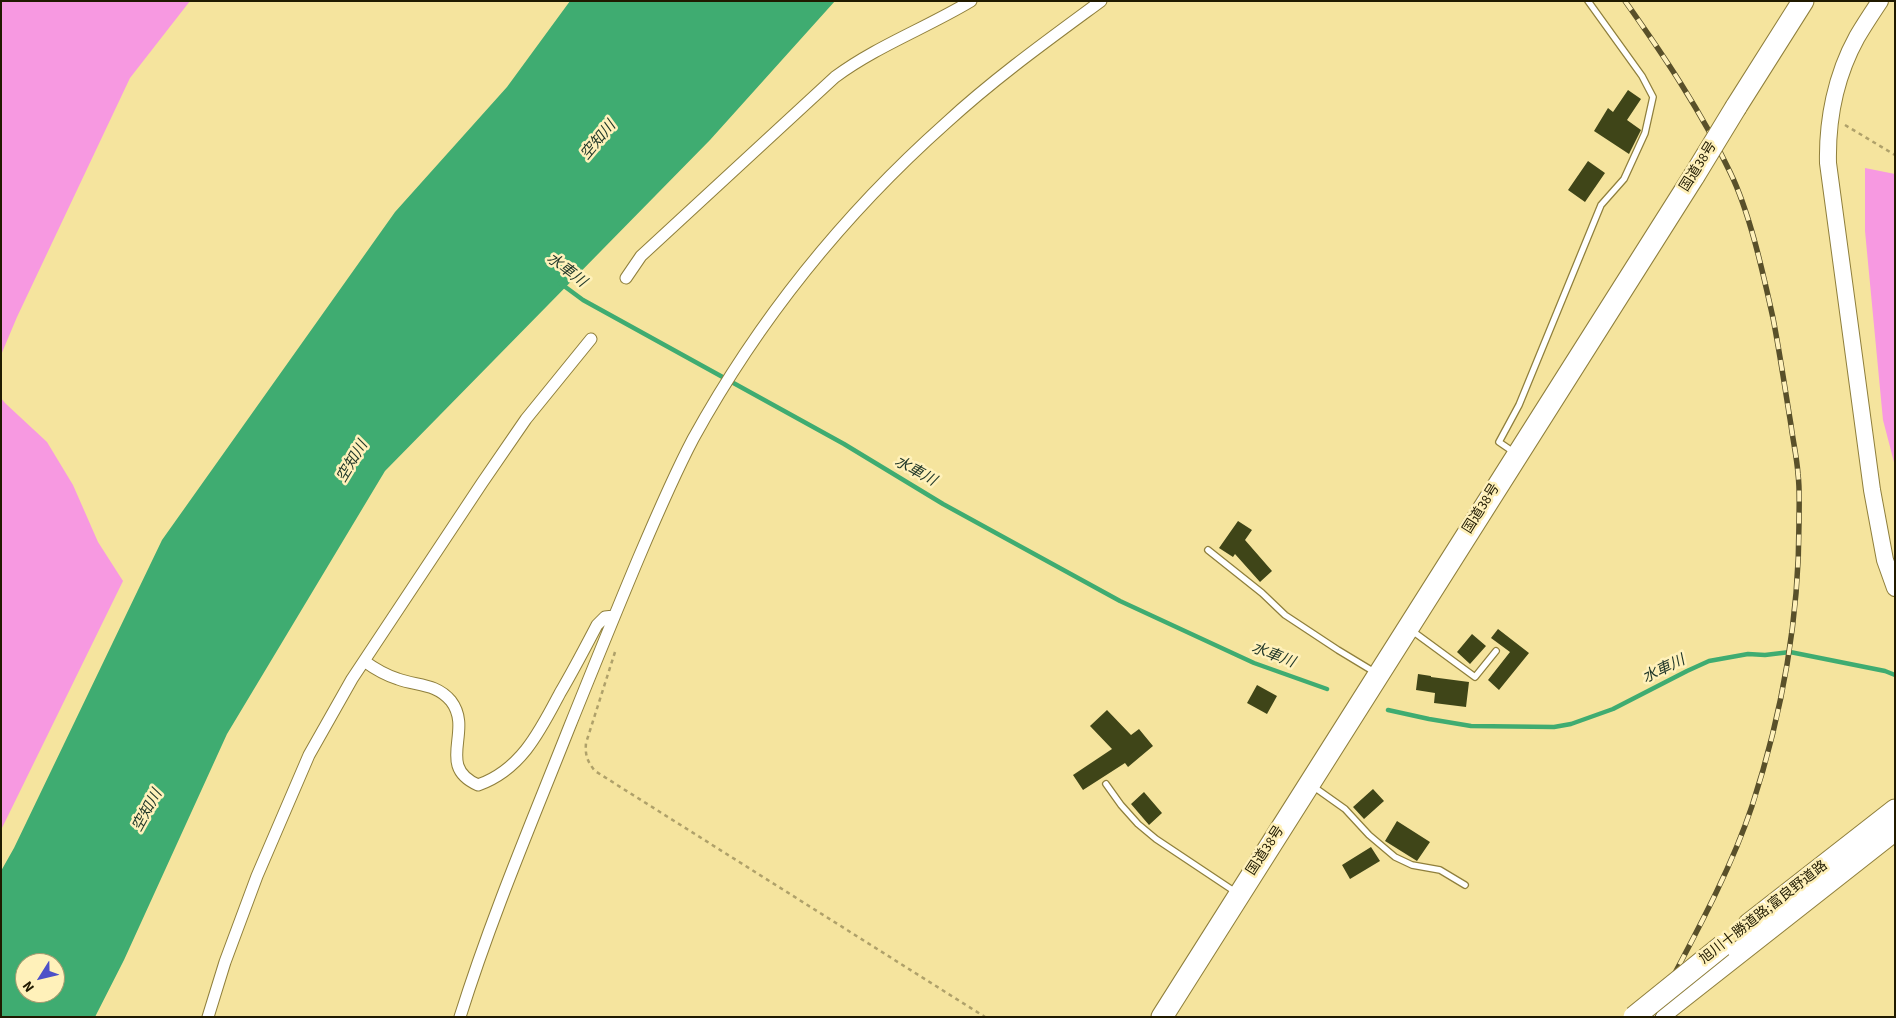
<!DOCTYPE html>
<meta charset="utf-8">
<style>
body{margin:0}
#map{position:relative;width:1896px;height:1018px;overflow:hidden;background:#f5e49e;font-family:"Source Sans 3",sans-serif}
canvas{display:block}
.frame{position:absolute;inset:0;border:2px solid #201a00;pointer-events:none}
.north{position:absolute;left:15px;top:953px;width:50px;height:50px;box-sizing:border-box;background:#fff1ba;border:1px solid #a69b70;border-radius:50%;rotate:234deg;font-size:14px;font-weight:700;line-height:20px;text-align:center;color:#201a00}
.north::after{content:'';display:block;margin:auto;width:18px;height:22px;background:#4d51c8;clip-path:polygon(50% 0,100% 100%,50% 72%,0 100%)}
</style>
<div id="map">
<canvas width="1896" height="1018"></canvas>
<div class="frame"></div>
<div class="north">N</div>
</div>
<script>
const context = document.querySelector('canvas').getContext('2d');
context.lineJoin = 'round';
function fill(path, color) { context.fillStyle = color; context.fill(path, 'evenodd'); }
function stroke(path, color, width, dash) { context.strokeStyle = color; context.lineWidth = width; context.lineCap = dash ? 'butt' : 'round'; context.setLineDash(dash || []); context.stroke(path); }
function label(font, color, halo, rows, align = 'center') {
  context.font = font + ' "Source Sans 3","Noto Sans JP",sans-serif'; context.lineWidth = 5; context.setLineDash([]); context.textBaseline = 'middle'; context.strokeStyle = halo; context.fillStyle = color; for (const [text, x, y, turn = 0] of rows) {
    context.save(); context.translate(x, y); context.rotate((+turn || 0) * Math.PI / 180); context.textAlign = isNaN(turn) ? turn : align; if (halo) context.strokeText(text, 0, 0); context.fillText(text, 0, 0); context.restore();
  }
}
fill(new Path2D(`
 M1 1H190L130 78 17 317 1 355Z
 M1865 168 1895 174V466L1883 420 1865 231Z
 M1 398 5 403 47 442 73 485 98 542 123 581 1 830Z`), '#f799e1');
fill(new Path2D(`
 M570 1H835L710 140 385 471 227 734 124 960 95 1017H1V871L14 848 162 540 395 212 507 87ZM25 963H55V993H25Z`), '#3fac71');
stroke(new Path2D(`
 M560 283 583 300 844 444 943 504 1120 601 1254 663 1327 689
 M1388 710 1429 719 1471 726 1554 727 1571 724 1613 709 1687 671 1709 661 1748 654 1765 655 1790 652 1885 671 1895 675`), '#3fac71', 4.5);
fill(new Path2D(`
 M1628 90 1641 99 1627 120 1641 130 1629 154 1594 131 1608 108 1613 112Z
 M1588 161 1605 173 1585 202 1568 190Z
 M1238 521 1252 530 1245 540 1272 571 1260 582 1235 554 1233 557 1219 548Z
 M1498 629 1529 653 1499 690 1488 680 1510 652 1491 638Z
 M1472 634 1486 646 1470 664 1457 652Z
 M1418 674 1431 676V677L1469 682 1466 707 1434 703 1435 693 1416 690Z
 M1257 685 1277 696 1267 714 1247 703Z
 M1107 710 1131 735 1139 729 1153 746 1128 767 1125 763 1083 790 1073 775 1112 749 1090 726Z
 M1373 789 1384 801 1364 819 1353 807Z
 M1144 792 1162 813 1149 825 1131 804Z
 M1397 821 1430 842 1417 861 1385 841Z
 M1371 847 1380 861 1350 879 1342 865Z`), '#3f4518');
const lane = new Path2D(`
 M1515 453 1499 442 1519 405 1601 205 1624 179 1645 133 1653 97 1642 76 1588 1
 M1208 550 1262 593 1285 615 1338 650 1376 673
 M1411 630 1475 677 1496 651
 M1106 784 1121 805 1138 824 1156 839 1237 893
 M1314 787 1345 809 1369 835 1395 857 1412 865 1440 870 1465 885`);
const street = new Path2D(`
 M626 278 641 256 835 77C877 46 926 28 971 1
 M364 661C375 669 385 675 398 679 417 686 436 683 451 701 474 731 435 766 478 785 521 770 540 731 560 693 573 671 585 648 597 625L605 617 614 616
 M208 1017 225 962 257 876 309 755 352 679 482 483 526 419 591 339
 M460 1017C491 918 531 824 569 728 592 671 615 614 639 557 656 517 673 477 693 439 758 321 845 213 946 123 995 78 1048 40 1101 1`);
const secondary = new Path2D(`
 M1880 1C1872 13 1864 25 1857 37 1836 75 1827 120 1828 163L1872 490 1885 560 1895 588`);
const highway = new Path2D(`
 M1736 107 1803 1
 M1749 924 1895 810
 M1162 1017 1694 176
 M1657 1017 1895 830`);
stroke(lane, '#8f7f3c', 8);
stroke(street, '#8f7f3c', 13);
stroke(secondary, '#8f7f3c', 18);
stroke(highway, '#8f7f3c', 23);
stroke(new Path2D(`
 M1845 125 1895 155
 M615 652 586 743C585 755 587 761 595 771L985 1017`), '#afa16a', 2.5, [4, 4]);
stroke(lane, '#fff', 5.5);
stroke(street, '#fff', 11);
stroke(secondary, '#fff', 16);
stroke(highway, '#fff', 21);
const rail = new Path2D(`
 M1625 1C1664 56 1701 111 1730 172 1750 213 1763 273 1773 318 1780 354 1785 389 1791 425 1793 441 1797 458 1798 474 1800 490 1799 507 1799 523 1799 619 1782 714 1752 806 1728 878 1687 949 1652 1017`);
stroke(rail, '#59502a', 5.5);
stroke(rail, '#fff1ba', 4, [11]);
const highwayBridge = new Path2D(`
 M1694 176 1736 107
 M1634 1017 1722 946`);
stroke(highwayBridge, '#8f7f3c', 23, []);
stroke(highwayBridge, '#fff', 21);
label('14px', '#201a00', '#fff1ba', [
 ["国道38号",1699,167,-58],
 ["国道38号",1482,509,-58],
 ["国道38号",1266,851,-57],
 ["旭川十勝道路;富良野道路",1764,913,-38]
]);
label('italic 15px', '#1e3527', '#fff1ba', [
 ["空知川",599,141,-50],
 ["水車川",566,271,37],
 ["空知川",353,462,-59],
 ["水車川",915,472,29],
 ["水車川",1273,656,21],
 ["水車川",1664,670,-26],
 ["空知川",148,811,-61]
]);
</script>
